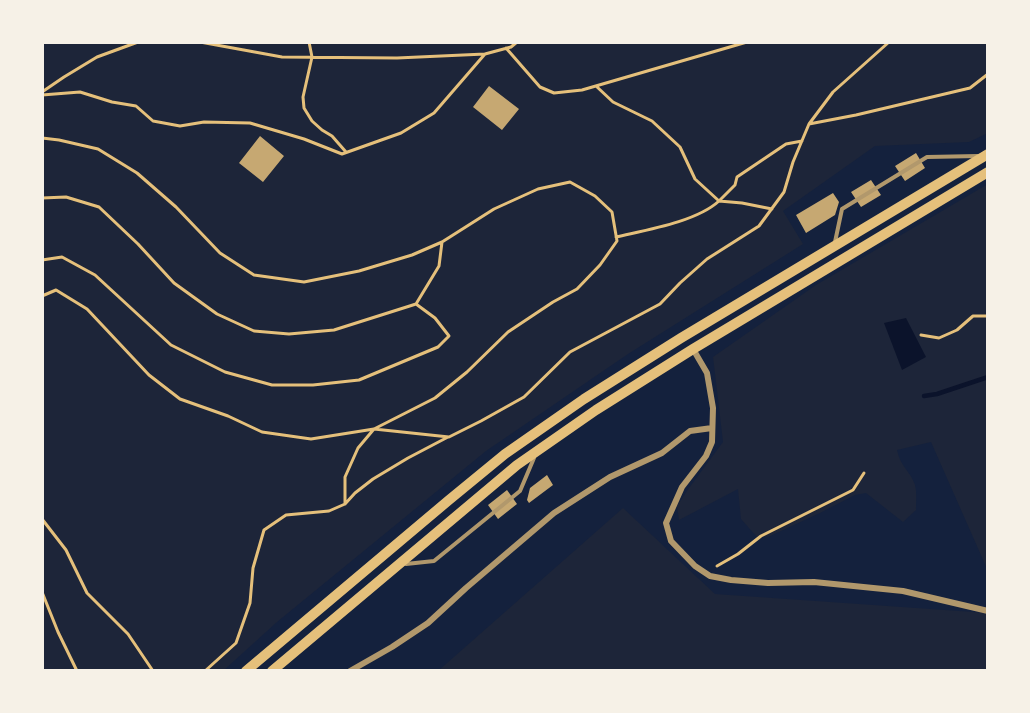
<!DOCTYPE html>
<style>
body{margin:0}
#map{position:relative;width:1030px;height:713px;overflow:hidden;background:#14213d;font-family:"PT Sans Narrow",sans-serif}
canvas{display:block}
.frame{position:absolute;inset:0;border:44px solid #f6f1e7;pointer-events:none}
</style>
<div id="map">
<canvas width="1030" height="713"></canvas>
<div class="frame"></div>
</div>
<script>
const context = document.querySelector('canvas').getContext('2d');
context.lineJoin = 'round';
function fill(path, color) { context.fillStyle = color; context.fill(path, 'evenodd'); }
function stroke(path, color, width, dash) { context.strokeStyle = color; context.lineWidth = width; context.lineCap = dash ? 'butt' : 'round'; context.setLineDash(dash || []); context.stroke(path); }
fill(new Path2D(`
 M42 42H988V133L969 142 875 146 783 211 803 244 628 354 486 451 277 622 223 671H42Z
 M988 184V571L931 442 897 450C900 466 911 472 915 485 917 493 916 502 916 510L903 522 866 493 855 495 820 513 768 537 756 536 741 519 738 489 679 520 677 506 689 488 723 442 713 357 816 285Z
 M623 508 715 594 988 613V671H438Z`), '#1d2539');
fill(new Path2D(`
 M906 318 926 357 902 370 884 323Z`), '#0b132b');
stroke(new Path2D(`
 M924 396 937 394 988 377`), '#0b132b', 4.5);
fill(new Path2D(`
 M489 86 519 109 502 130 473 107Z
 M260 136 284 156 263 182 239 163Z
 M916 153 925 168 905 181 895 166Z
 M871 180 881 195 861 207 851 192Z
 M833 193 839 202 835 215 806 233 796 215Z
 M547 475 553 485 529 503 527 500 530 488Z
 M507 490 517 504 498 519 488 505Z`), '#c6a872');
stroke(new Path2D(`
 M200 42 282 57 397 58 485 54
 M309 42 312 57 303 97 304 108 312 121 322 130 332 136 346 152
 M506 48 540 87 554 93 582 90 747 42
 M596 86 613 102 652 121 680 147 695 179 719 201C696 222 646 230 616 237
 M42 92 64 77 97 57 138 42
 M42 95 80 92 112 102 136 106 153 121 180 126 204 122 250 123 304 139 342 154 401 133 434 113 485 54 511 47 517 42
 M809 124 833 92 889 42
 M42 138 59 140 98 149 137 173 176 207 220 253 254 275 304 282 359 271 412 255 442 242 494 209 538 189 570 182 595 196 612 212 617 241 600 265 577 289 553 302 508 332 467 372 435 398 374 429 311 439 262 432 228 416 180 399 149 375 87 309 56 290 42 296
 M42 198 66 197 99 207 138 244 174 283 217 314 254 331 289 334 334 330 416 304 439 266 442 242
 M719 201 735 185 737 177 786 144 802 141
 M719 201 742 203 772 209
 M42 260 62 257 95 275 171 345 225 372 272 385H313L359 380 438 347 449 336 435 318 416 304
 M921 335 939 338 957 330 973 316H988
 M345 504V477L358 448 374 429 449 437 481 421 524 397 570 352 660 304 680 283 707 259 759 226 784 192 793 162 809 124 856 115 970 88 988 74
 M42 519 66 550 87 593 128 634 153 671
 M717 566 738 554 761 536 853 490 864 473
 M42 592 58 632 77 671
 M205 671 236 643 250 603 253 568 264 530 286 515 329 511 345 504 355 493 373 479 408 458 448 437`), '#e5c07b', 3);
stroke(new Path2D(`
 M835 242 842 209 927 157 978 156
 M406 564 434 561 520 491 534 458`), '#b1986c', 4);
stroke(new Path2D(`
 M693 349 707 373 713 408 712 442 706 456 682 487 666 523 671 541 695 566 710 576 731 580 768 583 814 582 903 591 988 611
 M350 671 392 647 428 623 466 588 554 513 610 477 662 453 690 431 712 428`), '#b1986c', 6);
stroke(new Path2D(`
 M246 671 449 500 505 454 584 399 681 338 988 154
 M272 671 517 465 596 410 693 349 988 172`), '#e5c07b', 10);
</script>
